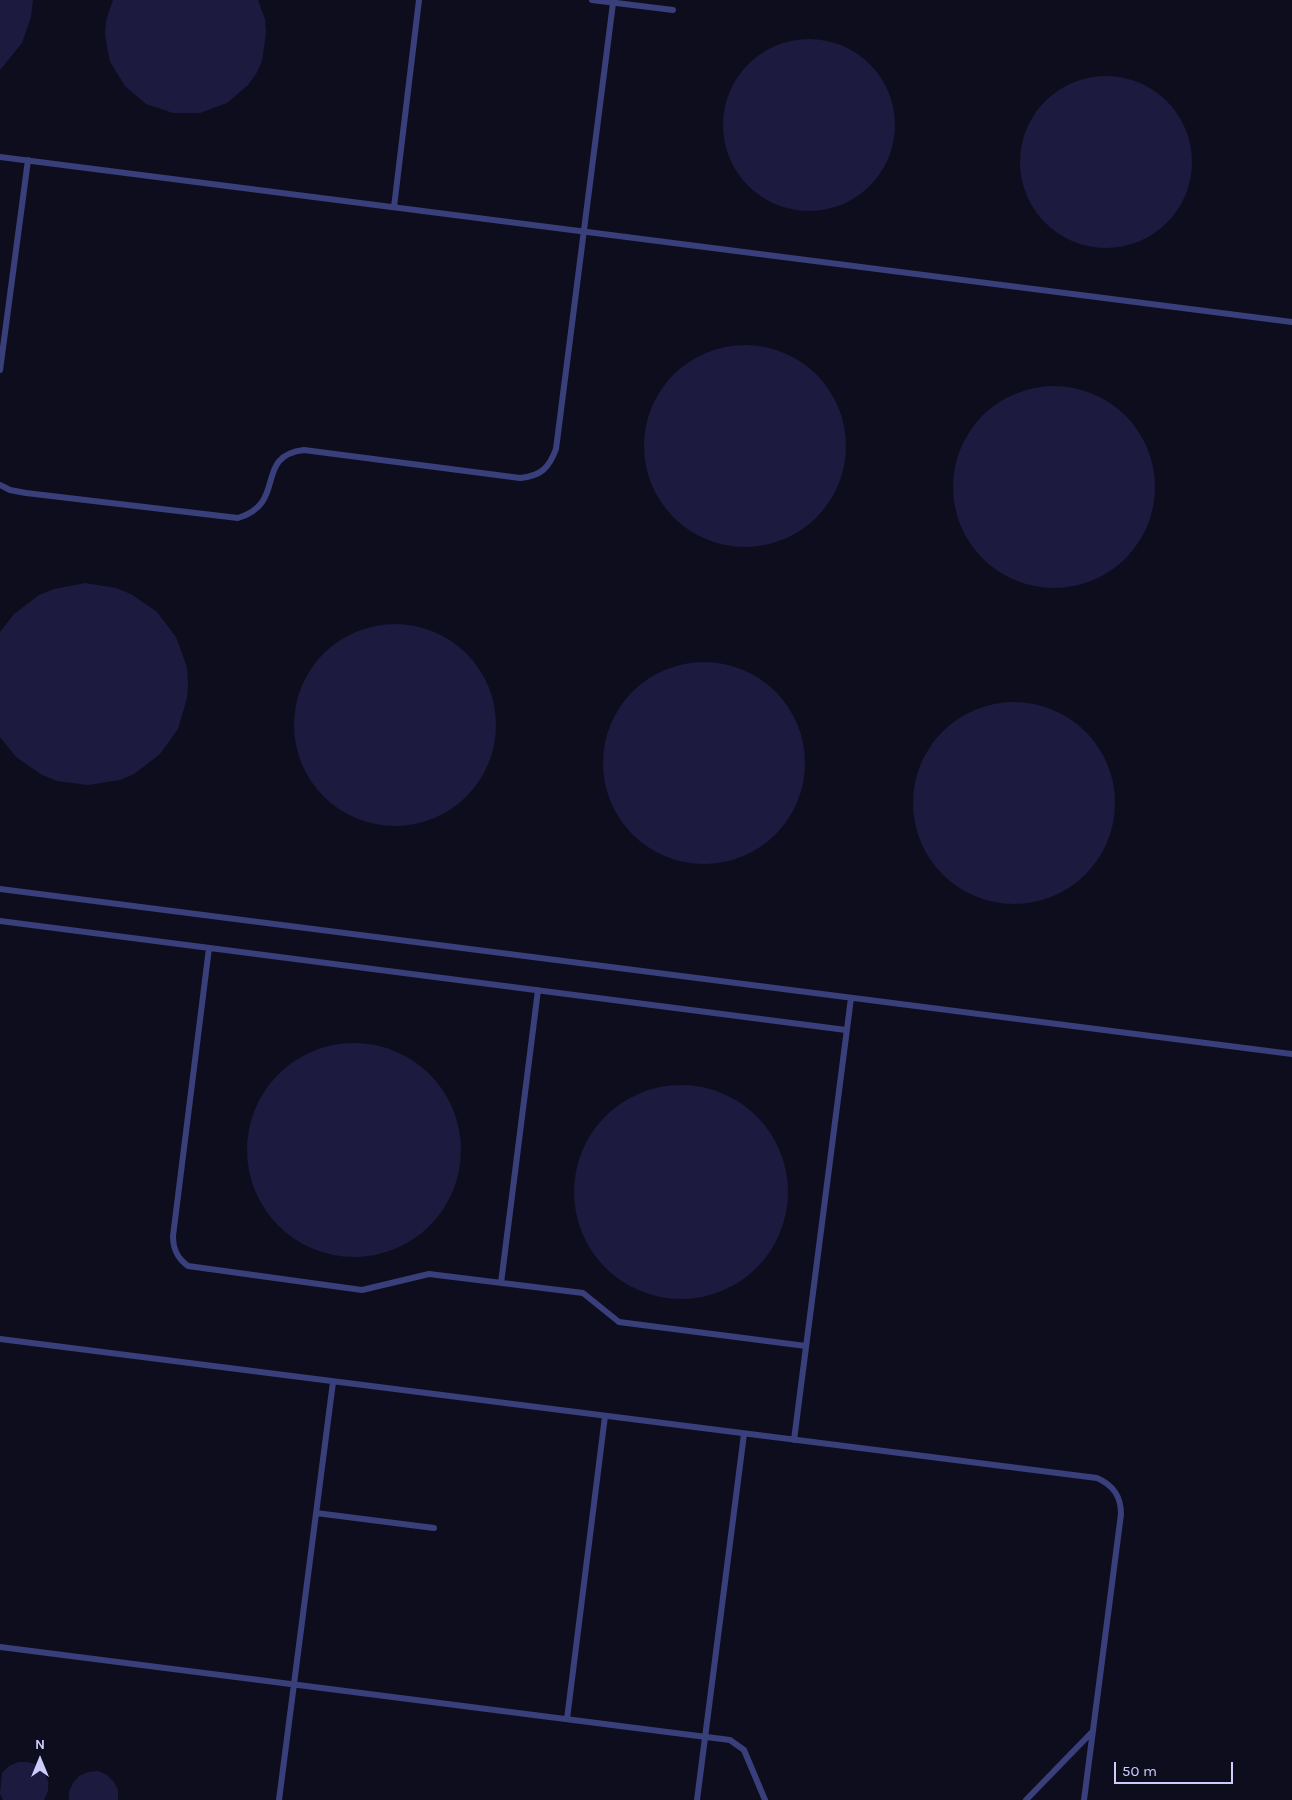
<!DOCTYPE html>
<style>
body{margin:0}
#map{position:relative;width:1292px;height:1800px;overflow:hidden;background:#0e0d1e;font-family:Karla,sans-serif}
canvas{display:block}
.north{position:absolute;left:15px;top:1735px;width:50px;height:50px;-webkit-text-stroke:4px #0e0d1e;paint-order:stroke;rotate:0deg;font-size:14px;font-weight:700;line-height:20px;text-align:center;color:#ccccfd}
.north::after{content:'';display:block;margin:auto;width:18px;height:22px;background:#ccccfd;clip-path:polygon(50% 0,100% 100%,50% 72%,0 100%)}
.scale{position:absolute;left:1114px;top:1762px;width:119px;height:22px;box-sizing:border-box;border:2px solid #ccccfd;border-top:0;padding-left:6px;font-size:15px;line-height:18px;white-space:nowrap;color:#ccccfd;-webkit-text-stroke:4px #0e0d1e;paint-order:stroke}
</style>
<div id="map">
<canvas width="1292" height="1800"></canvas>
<div class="north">N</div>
<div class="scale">50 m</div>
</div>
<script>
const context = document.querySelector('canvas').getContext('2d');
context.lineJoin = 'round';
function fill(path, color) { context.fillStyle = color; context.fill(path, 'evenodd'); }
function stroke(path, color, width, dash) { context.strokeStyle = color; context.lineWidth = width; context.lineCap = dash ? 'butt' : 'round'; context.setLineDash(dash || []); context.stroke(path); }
fill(new Path2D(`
 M0 0H33L31 17 22 43 0 70Z
 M113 0H258L265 19 266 33 262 61 256 74 248 85 227 103 200 113H173L146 104 125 86 110 62 105 35 106 21Z
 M723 125a86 86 0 1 1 172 0a86 86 0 1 1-172 0Z
 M1020 162a86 86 0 1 1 172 0a86 86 0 1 1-172 0Z
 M644 446a101 101 0 1 1 202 0a101 101 0 1 1-202 0Z
 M953 487a101 101 0 1 1 202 0a101 101 0 1 1-202 0Z
 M85 583 116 588 131 594 157 612 176 637 187 667 188 683 187 698 178 729 160 754 134 774 120 780 88 785 57 781 42 775 16 757 0 737V632L14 614 39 595 54 589Z
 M294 725a101 101 0 1 1 202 0a101 101 0 1 1-202 0Z
 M603 763a101 101 0 1 1 202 0a101 101 0 1 1-202 0Z
 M913 803a101 101 0 1 1 202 0a101 101 0 1 1-202 0Z
 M247 1150a107 107 0 1 1 214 0a107 107 0 1 1-214 0Z
 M574 1192a107 107 0 1 1 214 0a107 107 0 1 1-214 0Z
 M18 1762H28L37 1765 44 1772 48 1781V1791L44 1800H3L0 1794 2 1773 9 1766Z
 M98 1771 107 1775 114 1782 118 1790V1800H69V1792L73 1783 79 1776 88 1772Z`), '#1c1a3e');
stroke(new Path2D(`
 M592 0 673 10
 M0 157 1292 322
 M394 207 419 0
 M0 370 28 160
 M0 485 10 490 26 493 238 518C288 503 253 456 304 450L520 478C541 476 549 468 556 449L613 3
 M0 889 1292 1054
 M0 921 846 1030
 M209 948 173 1236C173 1249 177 1258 188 1266L362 1290 429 1274 583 1293 619 1322 806 1346
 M501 1283 538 990
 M0 1339 1097 1478C1113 1485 1121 1496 1121 1514L1084 1800
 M791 1439 794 1440 851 998
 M316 1513 434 1528
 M0 1647 730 1740 744 1750 765 1800
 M567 1719 605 1416
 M279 1800 333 1382
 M697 1800 744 1434H746
 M1026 1800 1093 1731`), '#393f7b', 6);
</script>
